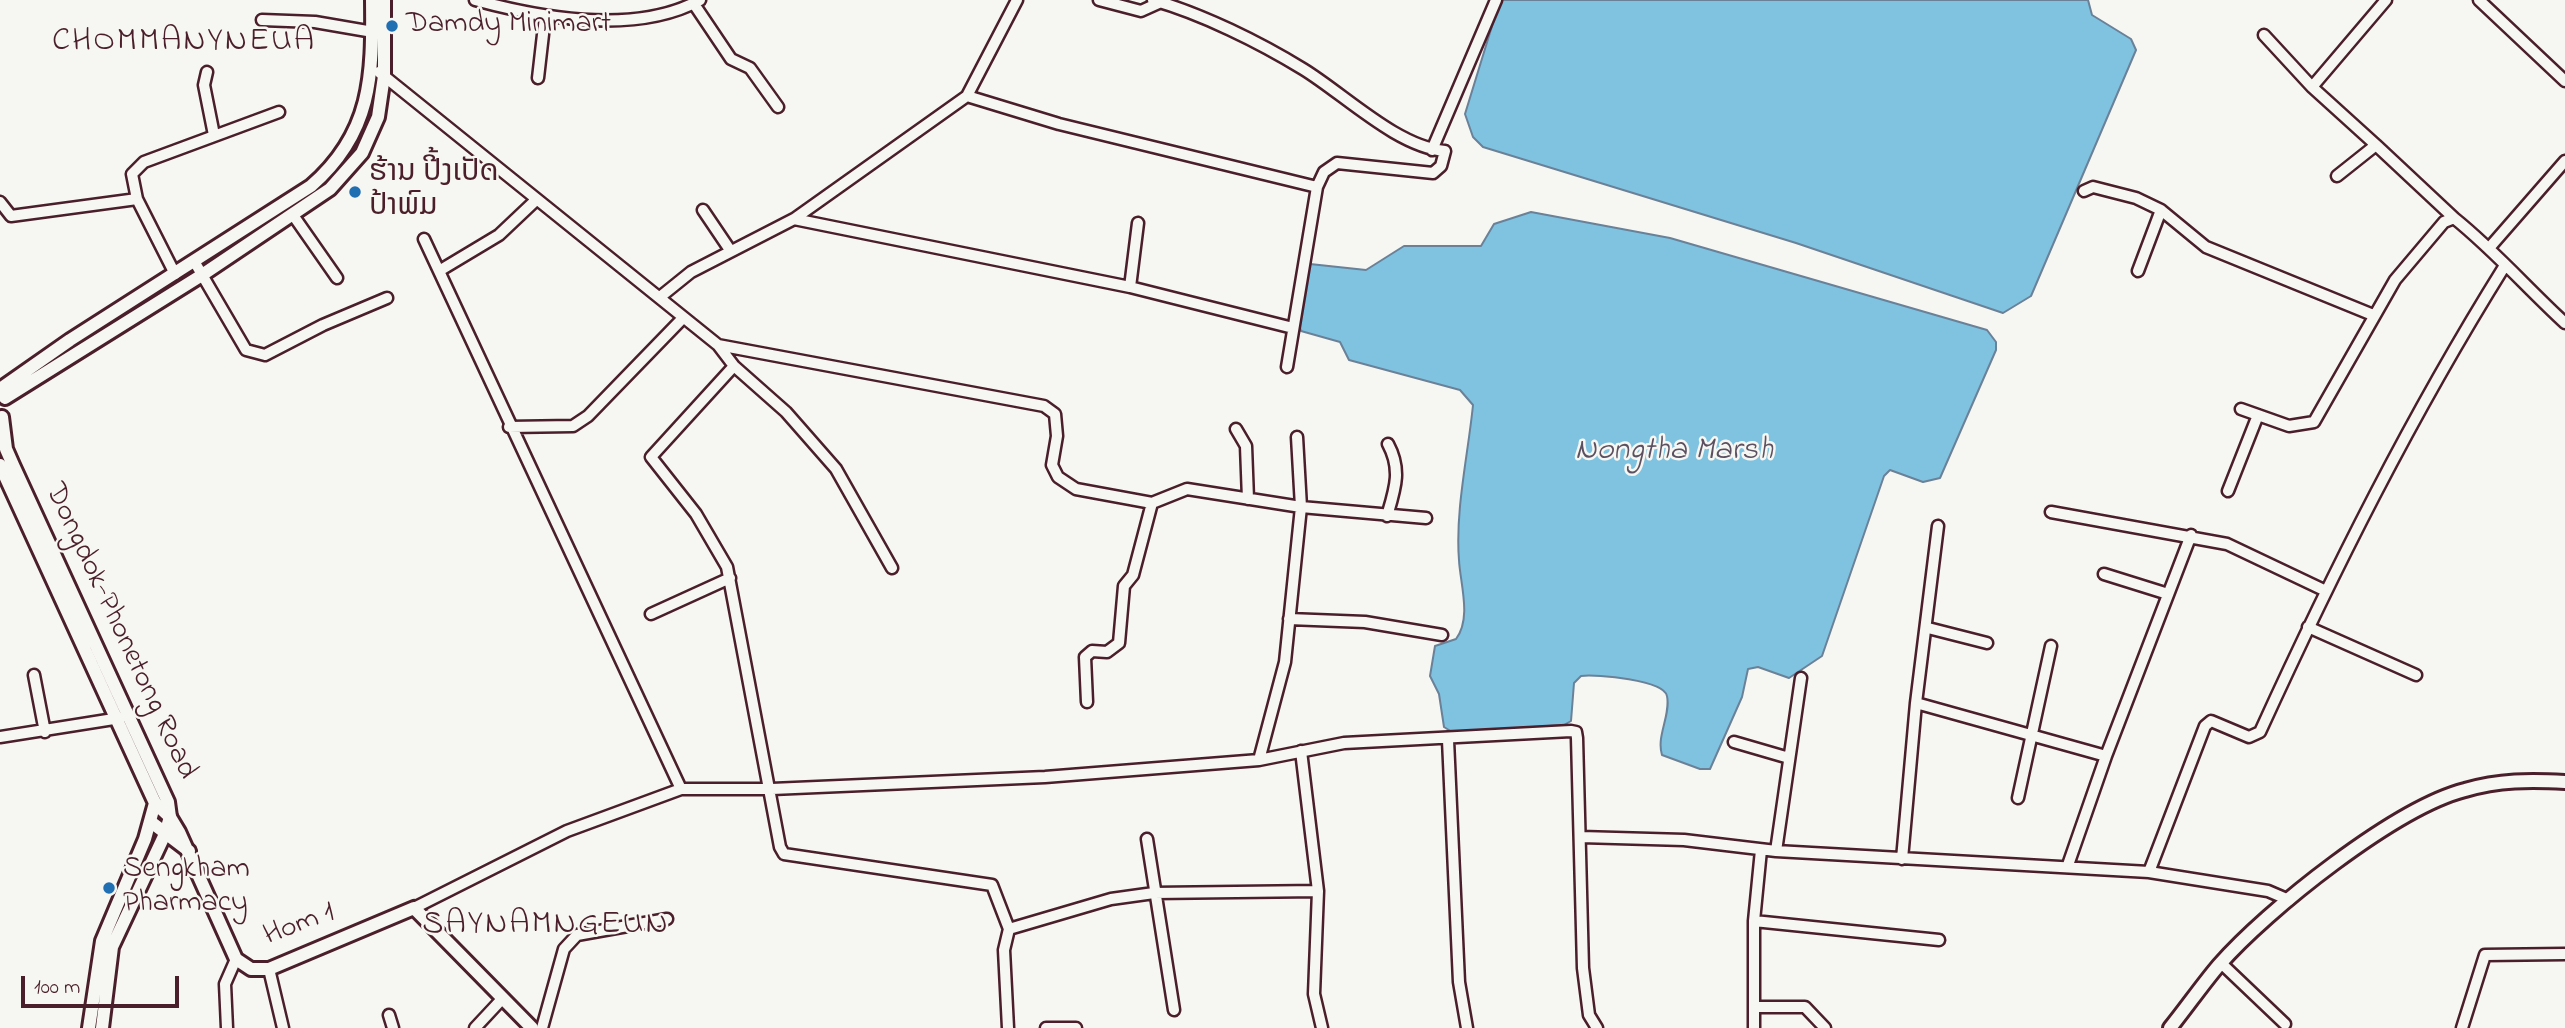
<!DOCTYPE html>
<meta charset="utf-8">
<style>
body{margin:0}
#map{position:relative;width:2565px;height:1028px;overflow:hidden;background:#f6f6f2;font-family:"Indie Flower",sans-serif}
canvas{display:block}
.scale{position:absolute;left:21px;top:976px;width:158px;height:32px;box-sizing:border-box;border:4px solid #4a1f2b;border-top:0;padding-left:9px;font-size:21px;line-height:24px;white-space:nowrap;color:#4a1f2b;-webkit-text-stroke:5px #f6f6f2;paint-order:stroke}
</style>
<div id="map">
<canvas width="2565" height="1028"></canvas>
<div class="scale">100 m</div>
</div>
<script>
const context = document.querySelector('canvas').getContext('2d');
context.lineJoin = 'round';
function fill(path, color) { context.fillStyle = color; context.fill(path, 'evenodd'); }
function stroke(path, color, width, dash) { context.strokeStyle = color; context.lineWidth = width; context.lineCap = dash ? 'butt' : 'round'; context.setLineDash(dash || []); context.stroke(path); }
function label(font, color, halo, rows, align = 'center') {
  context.font = font + ' "Indie Flower","Noto Sans Lao",sans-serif'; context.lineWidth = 5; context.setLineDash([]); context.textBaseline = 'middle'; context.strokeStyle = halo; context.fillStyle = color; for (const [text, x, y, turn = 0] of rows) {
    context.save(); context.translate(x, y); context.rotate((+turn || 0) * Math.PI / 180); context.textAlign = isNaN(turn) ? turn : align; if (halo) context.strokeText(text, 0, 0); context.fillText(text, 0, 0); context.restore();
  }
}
const water = new Path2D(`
 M1500 0H2088L2092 15 2131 39 2136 50 2031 296 2003 313 1796 243 1483 147 1473 137 1465 114Z
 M1531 212 1670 238 1987 330 1996 342V350L1940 478 1923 482 1890 470 1884 476 1822 656 1789 678 1758 667 1748 669 1742 697 1710 769H1700L1662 755C1656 736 1671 715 1667 696 1664 680 1597 674 1581 676L1574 683 1571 721 1564 725 1452 732 1444 727 1439 694 1430 676 1435 646 1456 639C1472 618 1460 583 1459 560 1455 511 1468 455 1473 405L1460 390 1349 360 1340 342 1301 331 1299 325 1310 264 1366 270 1404 246H1481L1494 224Z`);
fill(water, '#7fc3e0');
stroke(water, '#6a8198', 2);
const minor = new Path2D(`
 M475 0C541 18 636 35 700 0
 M1099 0 1141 11 1161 2
 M1153 0C1202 14 1259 42 1303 69 1344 94 1397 147 1445 151L1441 166 1433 173 1337 163 1324 172 1317 187 1287 367
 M2479 0 2565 81
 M694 4 731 59 750 68 778 107
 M262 20 315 22 373 32
 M2264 35 2312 87 2376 145
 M207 72 204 85 214 135
 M379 72 718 345 734 366 786 412 836 469 892 568
 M538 78 545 17
 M2312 87 2386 0
 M967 96 1059 124 1317 187
 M1432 150 1496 0
 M2337 176 2376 145 2454 218
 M2084 191 2093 187 2136 198 2161 210 2206 247 2373 315
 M137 199 132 174 144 162 279 112
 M0 202 11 216 137 199 175 274
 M703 210 730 250
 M293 215 337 278
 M794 219 1130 287 1293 328
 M424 239 681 789
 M2490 247 2565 161
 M194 261 246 350 265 355 323 325 387 298
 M439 271 499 235 536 200
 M2138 271 2161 210
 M1130 287 1138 223
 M660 297 691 272 794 219 967 96 1017 0
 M718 345 1044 406 1055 414 1057 436 1052 465 1058 477 1076 489 1152 503 1187 489 1301 507 1426 518
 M734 366 651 457 696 514 727 567 780 847 784 854 992 885 1009 929 1004 950 1008 1028
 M2241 409 2289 426 2314 422 2395 280 2444 222 2454 218C2494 250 2527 288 2565 323
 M509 427 573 426 588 416 683 318
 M1236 429 1246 446 1248 499
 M2228 491 2258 415
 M2051 512 2227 544 2326 591
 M1387 516C1395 489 1402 470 1388 444
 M2104 574 2168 594
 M651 614 730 578
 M1289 619 1365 622 1442 635
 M2308 627 2416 675
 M1928 628 1987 643
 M34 675 45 732
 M1087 702 1085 657 1092 651 1107 652 1119 643 1124 586 1133 575 1152 503
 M1916 703 2106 756
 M0 737 120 718
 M1448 740 1459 982 1467 1028
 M1734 742 1789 758
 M1301 751 1318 891 1314 994 1322 1028
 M1259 760 1285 662 1301 507 1297 437
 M2018 798 2051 646
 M1581 837 1684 840 1776 851 2149 872 2268 891 2289 900
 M1147 839 1174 1010
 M1776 851 1801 678
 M1902 859 1916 703 1938 526
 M2068 865 2106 756 2191 535
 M2149 872 2205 726 2211 721 2249 737 2260 732C2333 572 2411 416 2504 267
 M414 908 567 831 681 789H772L1045 777 1259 760 1344 743 1571 731 1576 732 1577 738 1583 968 1589 1015 1597 1028
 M1754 921 1939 940
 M1009 929 1111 899 1154 893 1318 891
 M2221 963 2285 1024
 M269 969 283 1028
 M1754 1007H1805L1825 1028
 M389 1015 393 1028
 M227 1028 225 984 236 959
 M475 1028 503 998
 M542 1028 564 949 577 935 667 919
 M1046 1028H1076
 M1754 1028V921L1761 850
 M2462 1028 2485 955 2565 954`);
const tertiary = new Path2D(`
 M155 803 170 817 179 832 236 959 251 969H269L414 908 532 1028
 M151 822 189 851
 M2170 1028C2187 1007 2202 985 2219 965 2267 910 2395 808 2465 790 2499 780 2530 780 2565 782`);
const secondary = new Path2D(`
 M0 389 70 340 311 186C372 133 373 76 372 0
 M5 398 202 275 330 189 362 153 378 117 384 76V0
 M2 417 6 449 13 465 168 802 170 817 165 834 112 947 102 1028
 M0 465 155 803 145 839 102 941 89 1028`);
stroke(minor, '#4a1f2b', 15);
stroke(tertiary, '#4a1f2b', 18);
stroke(secondary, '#4a1f2b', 18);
stroke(minor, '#f6f6f2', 10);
stroke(tertiary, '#f6f6f2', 12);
stroke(secondary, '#f6f6f2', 12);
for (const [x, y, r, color] of [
 [392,26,7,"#1f6fb2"],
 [355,192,7,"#1f6fb2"],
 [109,888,7,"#1f6fb2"]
]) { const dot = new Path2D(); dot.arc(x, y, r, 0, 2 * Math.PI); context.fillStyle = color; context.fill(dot); stroke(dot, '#f6f6f2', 2.5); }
label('30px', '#4a1f2b', '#f6f6f2', [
 ["Damdy Minimart",406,26],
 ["ຮ້ານ ປີ້ງເປັດ",369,175],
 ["ປ້າພົມ",369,209],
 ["Sengkham",123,871],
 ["Pharmacy",123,905]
], 'left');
label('30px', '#4a1f2b', '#f6f6f2', [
 ["Dongdok-Phonetong Road",119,632,65],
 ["Hom 1",300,926,-21]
]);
label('italic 32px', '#5a5061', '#f6f6f2', [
 ["Nongtha Marsh",1674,453]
]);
context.letterSpacing = '2px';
label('33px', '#4a1f2b', '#f6f6f2', [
 ["CHOMMANYNEUA",184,44],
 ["SAYNAMNGEUN",546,927]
]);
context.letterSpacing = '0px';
</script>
